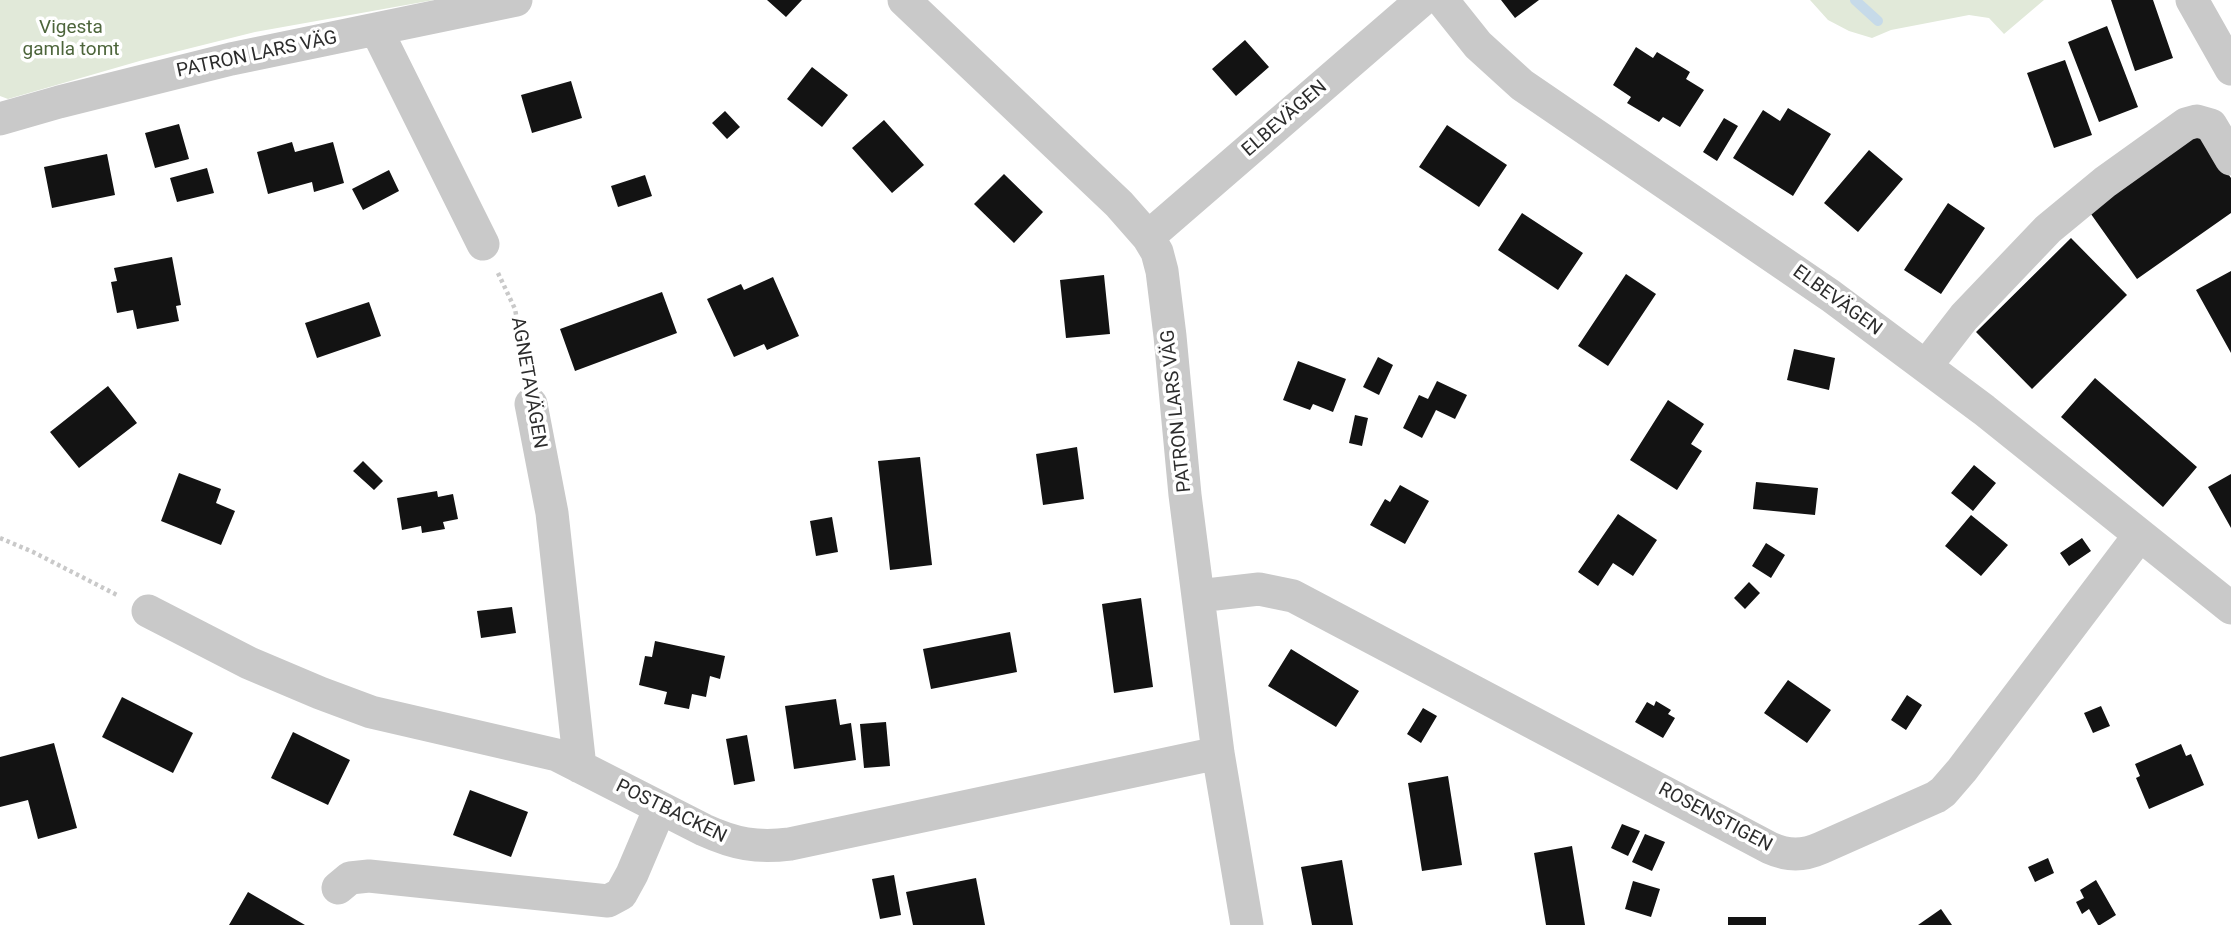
<!DOCTYPE html>
<meta charset="utf-8">
<style>
body{margin:0}
canvas{display:block;background:#fff}
</style>
<canvas width="2231" height="925"></canvas>
<script>
const context = document.querySelector('canvas').getContext('2d');
context.lineJoin = 'round';
function fill(path, color) { context.fillStyle = color; context.fill(path, 'evenodd'); }
function stroke(path, color, width, dash) { context.strokeStyle = color; context.lineWidth = width; context.lineCap = dash ? 'butt' : 'round'; context.setLineDash(dash || []); context.stroke(path); }
function label(font, color, halo, rows, align = 'center') {
  context.font = font + ' Roboto,sans-serif'; context.lineWidth = 7; context.setLineDash([]); context.textBaseline = 'middle'; context.strokeStyle = halo; context.fillStyle = color; for (const [text, x, y, turn = 0] of rows) {
    context.save(); context.translate(x, y); context.rotate((+turn || 0) * Math.PI / 180); context.textAlign = isNaN(turn) ? turn : align; if (halo) context.strokeText(text, 0, 0); context.fillText(text, 0, 0); context.restore();
  }
}
fill(new Path2D(`
 M0 0H434L255 32 143 60 8 99 0 96Z
 M1810 0H2044L2004 34 1989 18 1969 15 1891 30 1872 38 1849 31 1828 20Z`), '#e1e9d9');
stroke(new Path2D(`
 M1855 0 1878 21`), '#c6dae9', 10);
fill(new Path2D(`
 M767 0H802L786 17Z
 M1501 0H1539L1515 18Z
 M2111 0H2153L2173 58 2135 71Z
 M2107 26 2138 107 2099 122 2068 42Z
 M1245 40 1269 67 1236 96 1212 69Z
 M1636 47 1653 58 1657 52 1690 72 1686 79 1704 90 1680 127 1663 117 1659 122 1627 103 1631 97 1613 85Z
 M2065 60 2092 135 2054 148 2027 73Z
 M812 67 848 95 822 127 787 99Z
 M571 81 582 118 532 133 521 95Z
 M1788 108 1831 134 1793 196 1733 158 1763 110 1780 121Z
 M725 111 740 127 727 139 712 123Z
 M1724 118 1738 126 1717 161 1703 152Z
 M884 120 924 165 892 193 852 148Z
 M179 124 189 159 155 168 145 133Z
 M1447 125 1507 165 1479 207 1419 167Z
 M2197 130 2231 178V213L2137 279 2086 207Z
 M292 142 295 152 333 142 344 183 314 192 312 182 268 194 257 152Z
 M1869 150 1903 179 1858 232 1824 203Z
 M107 154 115 195 52 208 44 167Z
 M207 168 214 193 177 202 170 178Z
 M389 170 399 191 363 210 352 189Z
 M1004 174 1043 212 1014 243 974 204Z
 M645 175 652 196 618 207 611 186Z
 M1948 203 1985 228 1941 294 1904 270Z
 M1522 213 1583 253 1558 290 1498 250Z
 M2071 238 2127 295 2032 389 1976 332Z
 M172 257 181 305 176 306 179 321 137 329 133 310 117 313 111 282 117 281 114 268Z
 M2231 271V353L2196 290Z
 M1626 274 1656 294 1608 366 1578 346Z
 M1104 275 1110 334 1066 338 1060 280Z
 M773 277 799 336 767 350 764 344 734 357 707 299 741 284 744 290Z
 M662 292 677 333 575 371 560 329Z
 M369 302 381 336 317 358 305 323Z
 M1794 349 1835 358 1829 390 1787 380Z
 M1378 357 1393 365 1379 395 1363 387Z
 M1298 361 1346 379 1333 412 1313 404 1310 410 1283 400Z
 M2095 378 2197 467 2163 507 2061 417Z
 M1437 381 1467 395 1455 419 1436 410 1422 438 1403 428 1419 395 1428 399Z
 M108 386 137 423 79 468 50 432Z
 M1668 400 1704 424 1691 444 1702 451 1677 490 1630 460Z
 M1355 415 1368 418 1362 446 1349 443Z
 M1077 447 1084 499 1043 505 1036 454Z
 M920 457 932 565 890 570 878 461Z
 M363 461 383 481 374 490 353 471Z
 M1974 465 1996 483 1973 511 1951 493Z
 M179 473 221 489 216 503 235 511 221 545 161 521Z
 M2231 474V528L2208 487Z
 M1756 482 1818 488 1815 515 1753 509Z
 M1400 485 1429 501 1405 544 1370 525 1385 499 1390 502Z
 M437 491 438 497 453 494 458 519 443 522 445 529 422 533 421 526 402 530 397 498Z
 M1618 514 1657 540 1633 576 1613 563 1598 586 1578 572Z
 M1971 515 2008 545 1981 576 1945 546Z
 M832 517 838 552 816 556 810 521Z
 M2082 538 2091 551 2069 566 2060 553Z
 M1766 543 1785 555 1771 578 1752 566Z
 M1749 582 1760 593 1745 609 1734 598Z
 M1141 598 1153 687 1114 693 1102 604Z
 M512 607 516 633 481 638 477 611Z
 M1010 632 1017 672 931 689 923 649Z
 M655 641 725 656 720 679 710 676 706 697 692 694 689 709 664 704 667 692 639 685 645 656 652 657Z
 M1291 649 1359 691 1336 727 1268 686Z
 M1788 680 1831 710 1807 743 1764 713Z
 M1907 695 1922 705 1906 730 1891 720Z
 M122 697 193 733 173 773 102 737Z
 M836 699 840 725 851 723 856 760 794 769 785 706Z
 M1656 701 1671 710 1668 714 1675 718 1663 738 1635 722 1647 702 1654 706Z
 M2101 706 2110 726 2093 733 2084 713Z
 M1423 708 1437 716 1421 743 1407 734Z
 M886 722 890 766 864 768 860 724Z
 M293 732 350 760 328 805 271 778Z
 M747 735 755 781 734 785 726 739Z
 M54 743 77 828 38 839 28 800 0 807V757Z
 M2181 744 2186 756 2191 754 2204 785 2149 809 2136 778 2140 776 2135 764Z
 M1448 776 1462 865 1422 871 1408 783Z
 M470 790 528 812 511 857 453 835Z
 M1622 824 1640 831 1628 856 1611 848Z
 M1645 834 1665 842 1652 871 1632 862Z
 M1572 846 1585 925H1546L1534 853Z
 M2048 858 2054 873 2035 882 2028 867Z
 M1342 860 1353 925H1312L1301 867Z
 M894 875 901 915 880 919 872 879Z
 M976 878 985 925H913L906 892Z
 M2096 880 2116 915 2100 925H2098L2089 909 2082 914 2076 902 2084 898 2080 890Z
 M1633 881 1660 889 1651 917 1625 909Z
 M248 892 305 925H229Z
 M1941 909 1952 925H1918Z
 M1728 917H1766V925H1728Z`), '#131313');
stroke(new Path2D(`
 M498 273 515 309 527 374
 M0 538 33 552 119 596`), '#c9c9c9', 4.5, [3.5, 3.5]);
stroke(new Path2D(`
 M904 0 1119 204 1148 237 1157 252 1162 271 1170 336 1185 495 1218 753 1247 925
 M1442 0 1478 45 1522 85 1831 296 1984 410 2231 608
 M2192 0 2231 69
 M376 29 483 244
 M0 119 59 102 231 59 516 0
 M1148 237 1422 0
 M1926 366 1964 317 2048 229 2105 182 2186 124 2197 121 2211 125 2231 159
 M531 404 552 513 580 767
 M1198 596 1259 589 1293 596 1770 848C1788 856 1803 856 1821 848L1936 797 1943 792 1962 770 2139 536
 M148 611 249 663 320 693 371 712 557 755 704 830C735 844 756 848 790 844L1218 753
 M338 888 350 878 369 876 608 901 621 894 632 874 660 808`), '#c9c9c9', 33);
label('19px', '#4d653b', '#fff', [
 ["Vigesta",71,28],
 ["gamla tomt",71,50]
]);
label('19px', '#2c2c2c', '#fff', [
 ["PATRON LARS VÄG",257,55,-12],
 ["ELBEVÄGEN",1285,119,-41],
 ["ELBEVÄGEN",1837,301,36],
 ["AGNETAVÄGEN",528,383,80],
 ["PATRON LARS VÄG",1177,411,-96],
 ["POSTBACKEN",671,812,26],
 ["ROSENSTIGEN",1715,818,28]
]);
</script>
